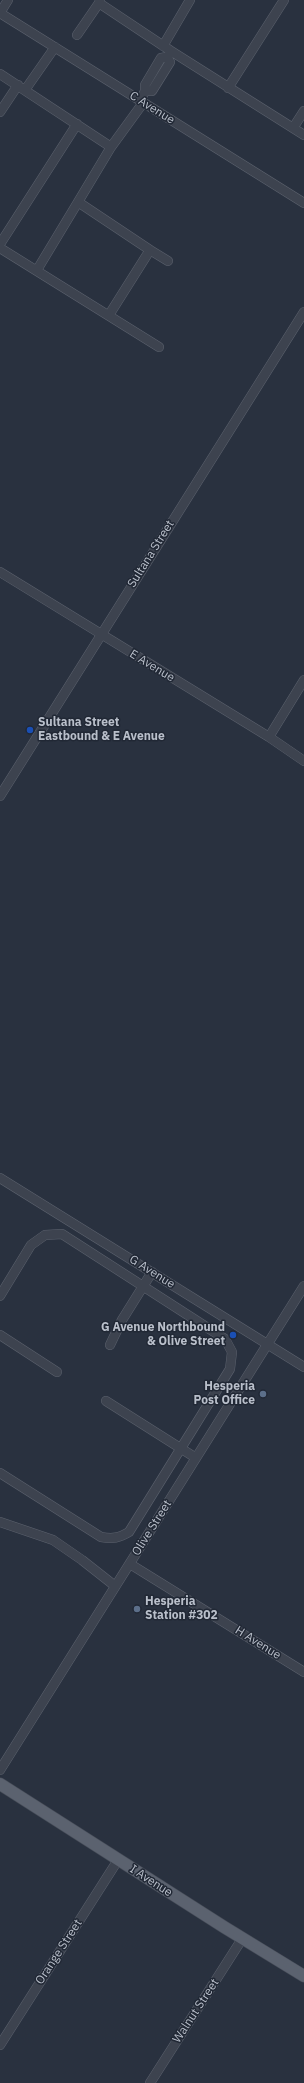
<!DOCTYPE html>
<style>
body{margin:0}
canvas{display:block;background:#29313f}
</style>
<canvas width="304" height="2083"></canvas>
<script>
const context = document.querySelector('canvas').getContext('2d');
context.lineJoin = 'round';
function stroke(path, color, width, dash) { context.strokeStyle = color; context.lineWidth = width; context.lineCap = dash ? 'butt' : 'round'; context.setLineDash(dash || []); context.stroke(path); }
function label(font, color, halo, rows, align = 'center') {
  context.font = font + ' "IBM Plex Sans",sans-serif'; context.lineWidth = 3; context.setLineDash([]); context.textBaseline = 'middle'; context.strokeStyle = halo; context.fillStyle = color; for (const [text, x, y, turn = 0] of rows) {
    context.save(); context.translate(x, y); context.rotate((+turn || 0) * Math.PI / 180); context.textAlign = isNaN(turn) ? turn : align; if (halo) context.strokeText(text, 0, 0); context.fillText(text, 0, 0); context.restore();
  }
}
const minor = new Path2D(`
 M8 0 0 13 304 203
 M100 0 99 3 171 51 304 135
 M77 35 99 3
 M163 46 190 0
 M0 74 111 147
 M228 88 284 0
 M25 90 55 47
 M140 101 145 91V85L161 58 167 57 170 62 152 91H145
 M0 112 18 85
 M293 128 304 111
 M78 202 111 147 143 103
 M0 244 77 124
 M0 248 159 347
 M37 270 78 202 150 250
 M109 315 150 250 168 261
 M0 572 269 737 304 761
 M269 737 304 680
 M0 796 304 312
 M0 1178 304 1367
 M0 1296 31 1245 45 1235 62 1234 225 1339 232 1352 230 1369 129 1532C119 1538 113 1539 101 1537L0 1473
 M0 1335 57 1372
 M110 1345 122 1320 152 1272
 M106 1401 196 1458
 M0 1522 53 1540 82 1560 115 1586
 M130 1564 304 1672
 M0 1770 304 1286
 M0 2045 118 1860
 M150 2083 242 1939`);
const major = new Path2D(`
 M0 1784 224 1927 304 1976`);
stroke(minor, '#5b616d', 10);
stroke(major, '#464c58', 13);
stroke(minor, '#3d434f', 9);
stroke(major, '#5b626f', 12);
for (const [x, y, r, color] of [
 [30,730,4,"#1a4fb4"],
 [233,1335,4,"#1a4fb4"],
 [263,1394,4,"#5c6f8a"],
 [137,1609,4,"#5c6f8a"]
]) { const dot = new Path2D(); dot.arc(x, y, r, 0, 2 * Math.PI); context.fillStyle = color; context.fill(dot); stroke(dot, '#212835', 1.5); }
label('12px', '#b9bfca', '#212835', [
 ["C Avenue",152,108,32],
 ["Sultana Street",151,554,-58],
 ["E Avenue",152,666,31],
 ["G Avenue",152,1272,32],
 ["Olive Street",152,1528,-58],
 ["H Avenue",258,1643,32],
 ["I Avenue",151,1881,33],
 ["Orange Street",59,1952,-57],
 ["Walnut Street",196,2011,-57]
]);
label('bold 12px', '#b9bfca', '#212835', [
 ["Sultana Street",38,723],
 ["Eastbound & E Avenue",38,737],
 ["G Avenue Northbound",225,1328,"right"],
 ["& Olive Street",225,1342,"right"],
 ["Hesperia",255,1387,"right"],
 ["Post Office",255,1401,"right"],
 ["Hesperia",145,1602],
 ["Station #302",145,1616]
], 'left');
</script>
